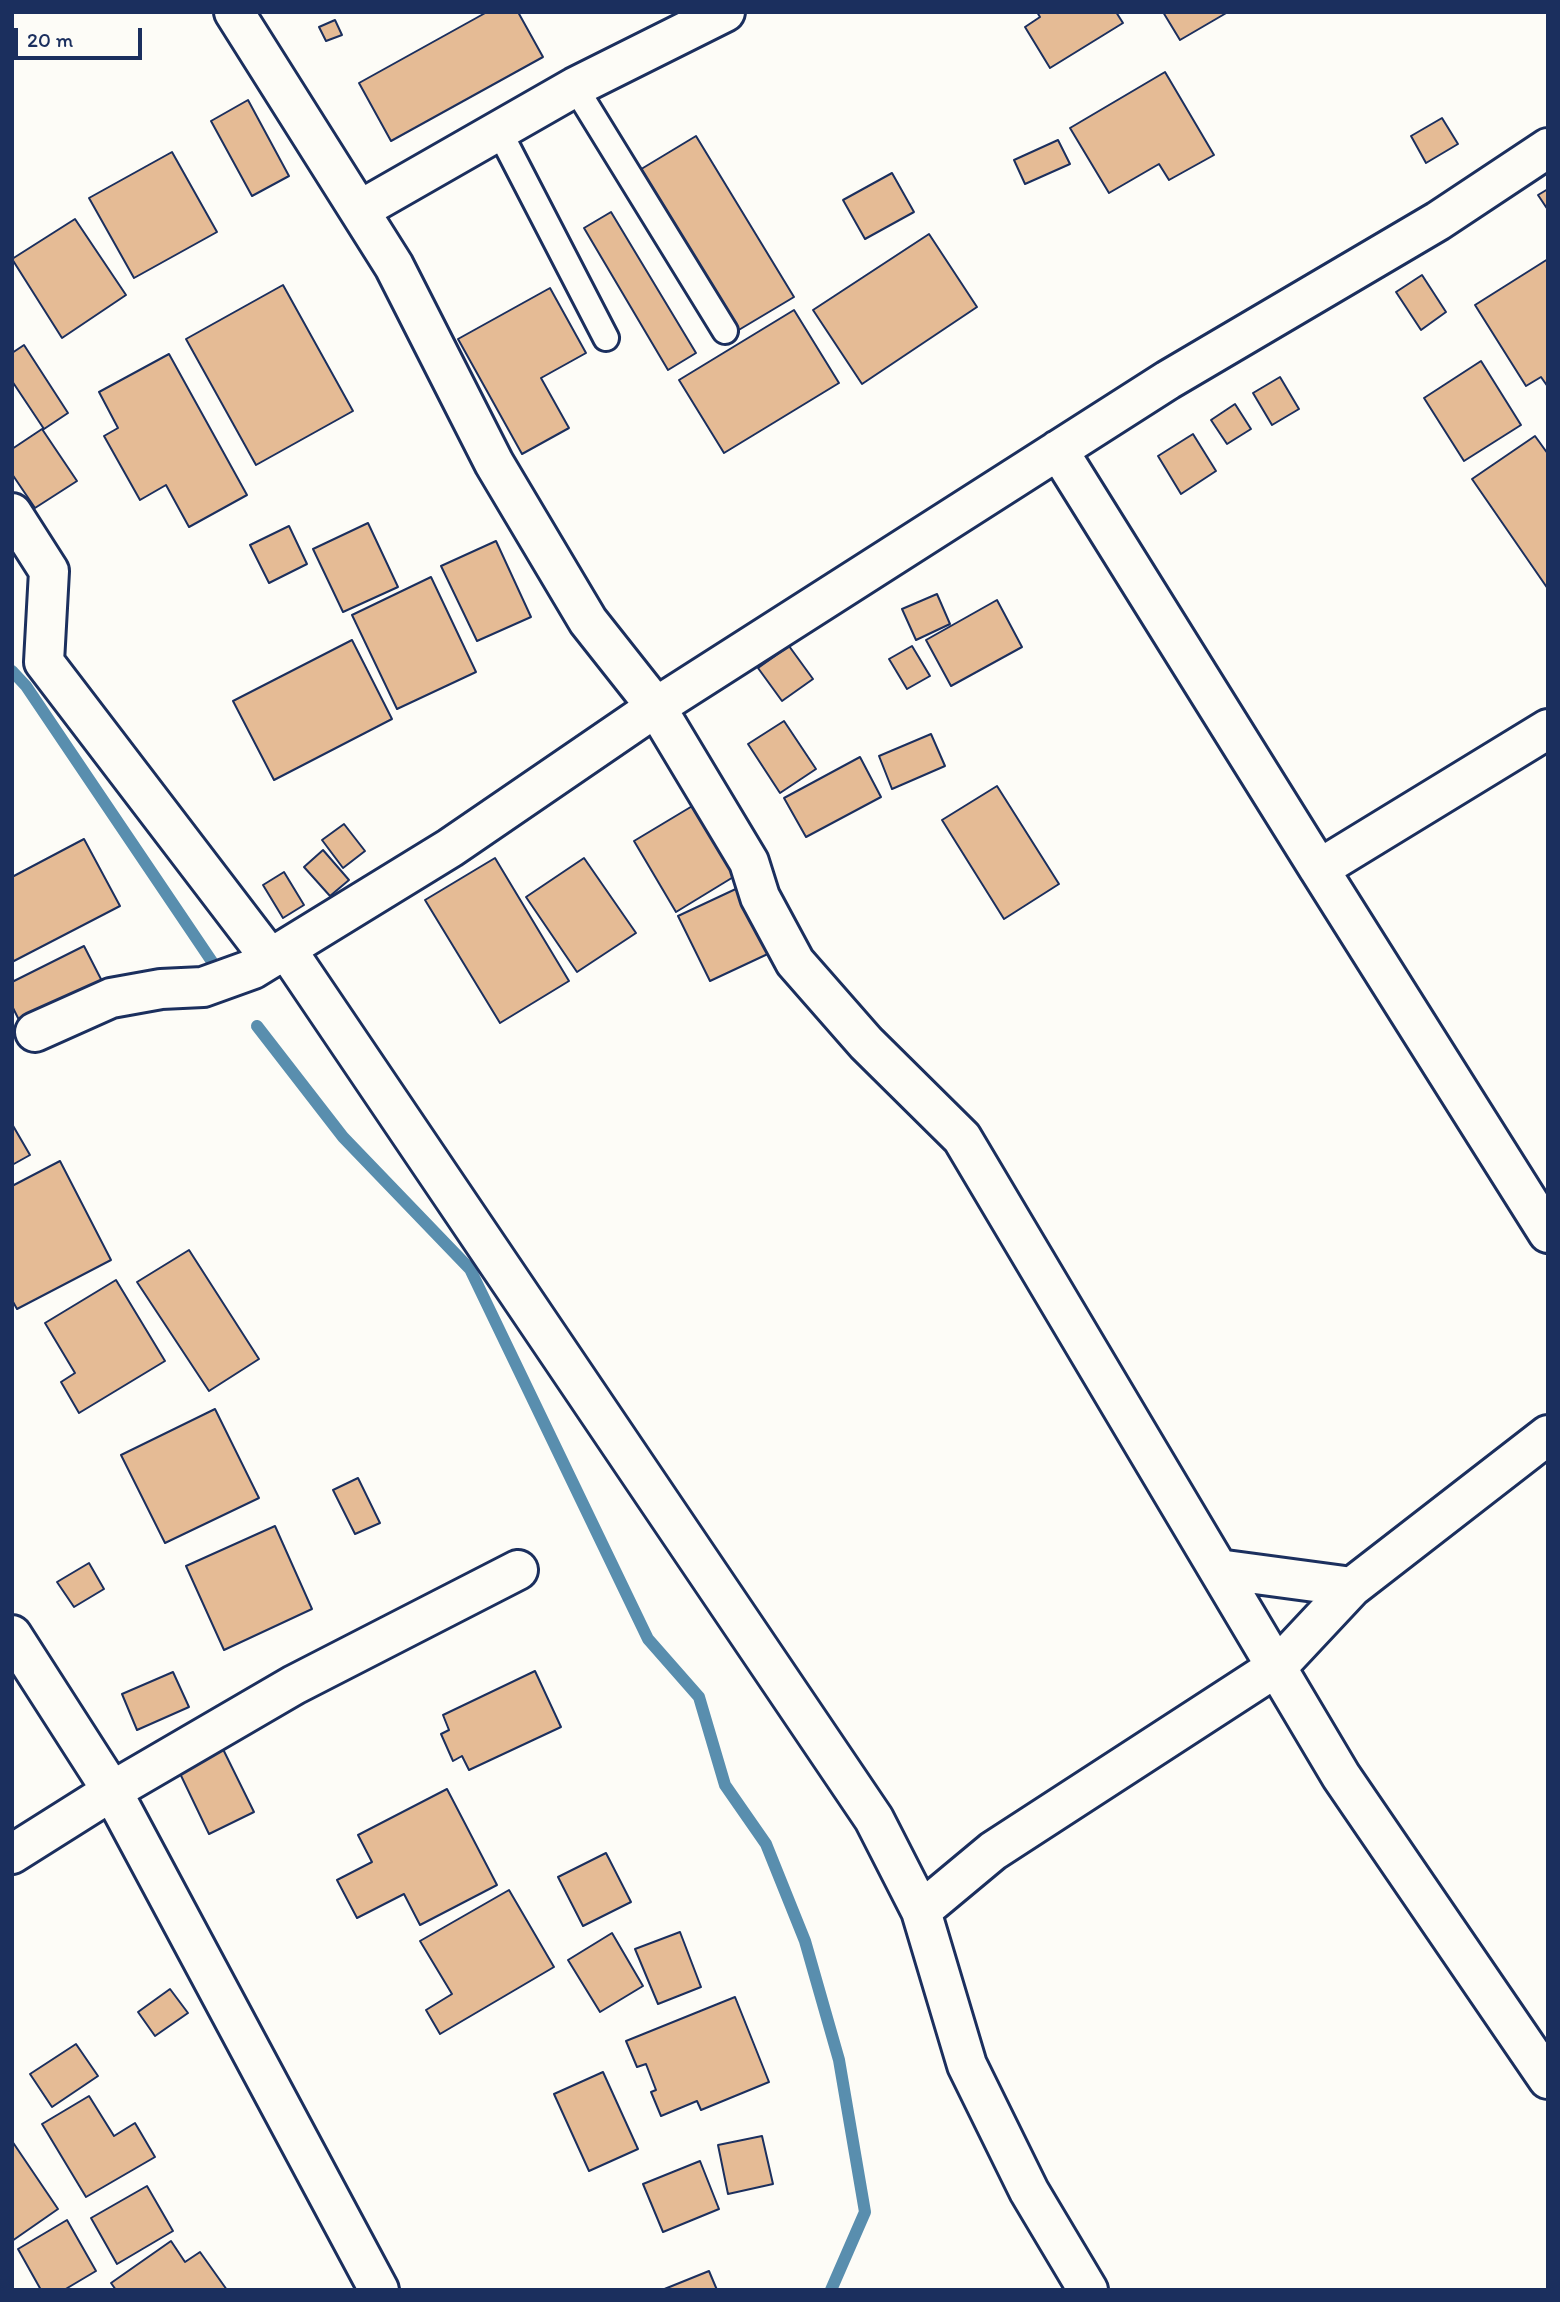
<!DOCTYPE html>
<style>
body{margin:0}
#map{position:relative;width:1560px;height:2302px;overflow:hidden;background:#fdfcf7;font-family:Itim,sans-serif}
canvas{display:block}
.frame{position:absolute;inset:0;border:14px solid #1b2f5e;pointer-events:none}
.scale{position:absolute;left:14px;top:28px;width:128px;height:32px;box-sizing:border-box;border:4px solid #1b2f5e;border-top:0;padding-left:9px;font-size:21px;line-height:24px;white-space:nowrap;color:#1b2f5e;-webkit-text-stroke:5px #fdfcf7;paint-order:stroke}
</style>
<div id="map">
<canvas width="1560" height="2302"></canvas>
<div class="frame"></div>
<div class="scale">20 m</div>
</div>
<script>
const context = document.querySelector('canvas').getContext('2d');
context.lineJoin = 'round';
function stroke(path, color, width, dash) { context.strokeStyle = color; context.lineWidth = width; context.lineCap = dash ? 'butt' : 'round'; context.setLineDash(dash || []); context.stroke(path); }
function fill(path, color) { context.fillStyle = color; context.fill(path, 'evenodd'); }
stroke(new Path2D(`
 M12 671 26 686 219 972
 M257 1026 343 1137 470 1269 648 1639 699 1697 725 1785 766 1844 805 1941 839 2060 865 2212 831 2290`), '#598eae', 12);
const building = new Path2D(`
 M487 12H518L543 57 391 141 359 83Z
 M1037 12H1116L1123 23 1050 68 1025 27 1040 17Z
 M1163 12H1228L1180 40Z
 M335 20 342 35 326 41 319 27Z
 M1165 72 1214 155 1169 180 1159 164 1109 193 1070 128Z
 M248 100 289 176 252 196 211 121Z
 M1442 118 1458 144 1426 163 1411 136Z
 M696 136 794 297 732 334 633 174Z
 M1058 140 1070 164 1025 184 1014 160Z
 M172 152 217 232 134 278 89 198Z
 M892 173 914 212 865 239 843 200Z
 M1548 189V210L1538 195Z
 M611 212 696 353 668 370 584 228Z
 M75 219 126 295 62 338 12 259Z
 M929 234 977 307 862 384 813 310Z
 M1548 259V387L1541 377 1526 386 1475 305Z
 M1422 275 1446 312 1421 330 1396 292Z
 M283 285 353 411 256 465 186 339Z
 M550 288 586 353 541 378 569 428 522 454 458 339Z
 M794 310 839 383 724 453 679 380Z
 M24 345 68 413 44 429 12 381V353Z
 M169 354 247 495 189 527 166 485 140 500 104 436 118 428 99 392Z
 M1481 361 1521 425 1464 461 1424 398Z
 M1280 377 1299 409 1272 425 1253 393Z
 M1235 404 1251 429 1227 444 1211 420Z
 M42 429 77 481 35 508 12 474V449Z
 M1193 434 1216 471 1181 494 1158 456Z
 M1535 436 1548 454V589L1472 479Z
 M368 523 398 587 343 612 313 549Z
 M289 526 307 564 269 583 250 545Z
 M496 541 531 617 477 641 441 566Z
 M431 577 476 672 397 709 352 615Z
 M937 594 950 624 916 640 902 609Z
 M997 600 1022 647 951 686 926 640Z
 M352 640 392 719 274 780 233 701Z
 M789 646 813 679 782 701 758 668Z
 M912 646 930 676 907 689 889 659Z
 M784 721 816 769 780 793 748 744Z
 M931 734 945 766 892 789 879 756Z
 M860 757 881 797 806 837 784 798Z
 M997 786 1059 884 1004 919 942 820Z
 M694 805 735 876 676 912 634 841Z
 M344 824 365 851 343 868 322 840Z
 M84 839 120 906 12 962V877Z
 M323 850 349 880 330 896 304 867Z
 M495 858 569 981 500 1023 425 900Z
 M584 858 636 933 577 972 526 897Z
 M284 872 304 905 283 918 263 885Z
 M740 887 772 952 710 981 678 916Z
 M84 946 104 985 22 1026 12 1006V982Z
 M12 1124 30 1155 12 1165Z
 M60 1161 111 1260 17 1309 12 1300V1186Z
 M189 1250 259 1359 209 1391 137 1282Z
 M116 1280 165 1361 79 1413 61 1382 75 1373 45 1323Z
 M215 1409 259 1498 165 1543 121 1455Z
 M358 1478 380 1523 355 1534 333 1490Z
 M275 1526 312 1609 224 1650 186 1566Z
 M89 1563 104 1589 74 1607 57 1582Z
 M535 1671 561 1727 469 1770 462 1756 453 1761 441 1734 449 1730 443 1715Z
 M173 1672 189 1707 137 1730 122 1694Z
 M218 1739 254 1812 209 1834 174 1761Z
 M447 1789 497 1885 420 1925 404 1894 357 1918 337 1880 372 1862 358 1835Z
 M606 1853 631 1902 583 1926 558 1877Z
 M509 1890 554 1967 440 2034 426 2010 452 1994 420 1941Z
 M680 1932 701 1987 658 2004 635 1949Z
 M612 1933 643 1986 600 2012 568 1960Z
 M170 1989 188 2013 155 2036 138 2012Z
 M735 1997 769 2082 701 2110 697 2101 661 2116 651 2092 656 2090 646 2064 637 2067 626 2041Z
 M76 2044 98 2076 52 2107 30 2074Z
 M603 2072 638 2149 589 2171 554 2094Z
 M89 2096 114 2136 135 2123 155 2157 86 2197 42 2124Z
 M762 2136 773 2184 728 2194 718 2145Z
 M12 2141 58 2209 12 2241Z
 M700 2161 719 2209 663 2232 643 2184Z
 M147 2186 173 2231 117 2264 91 2218Z
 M67 2220 96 2271 64 2290H41L18 2249Z
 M171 2241 185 2262 200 2252 227 2290H116L111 2283Z
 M709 2271 717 2290H662Z`);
fill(building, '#e5bb95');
stroke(building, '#1b2f5e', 2);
const service = new Path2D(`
 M575 87 725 331
 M498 129 606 338`);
const minor = new Path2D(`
 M234 12 394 266 494 463 588 621 656 707 1168 380 1438 221 1548 148
 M360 210 575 87 725 12
 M1058 450 1319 869
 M12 513 49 571 44 662 270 958
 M1548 729 1319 869 1548 1233
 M286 949 874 1819 921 1911 967 2065 1029 2191 1088 2290
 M35 1032 111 998 161 989 203 987 253 969 450 848 656 707 749 862 760 897 795 962 866 1043 962 1138 1341 1776 1548 2079
 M1218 1569 1352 1587
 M12 1635 112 1791 379 2290
 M12 1854 112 1791 294 1685 518 1570
 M921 1911 993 1851 1278 1666 1352 1587 1548 1435`);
stroke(service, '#1b2f5e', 30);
stroke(minor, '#1b2f5e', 44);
stroke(service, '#fdfcf7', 24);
stroke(minor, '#fdfcf7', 38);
</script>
